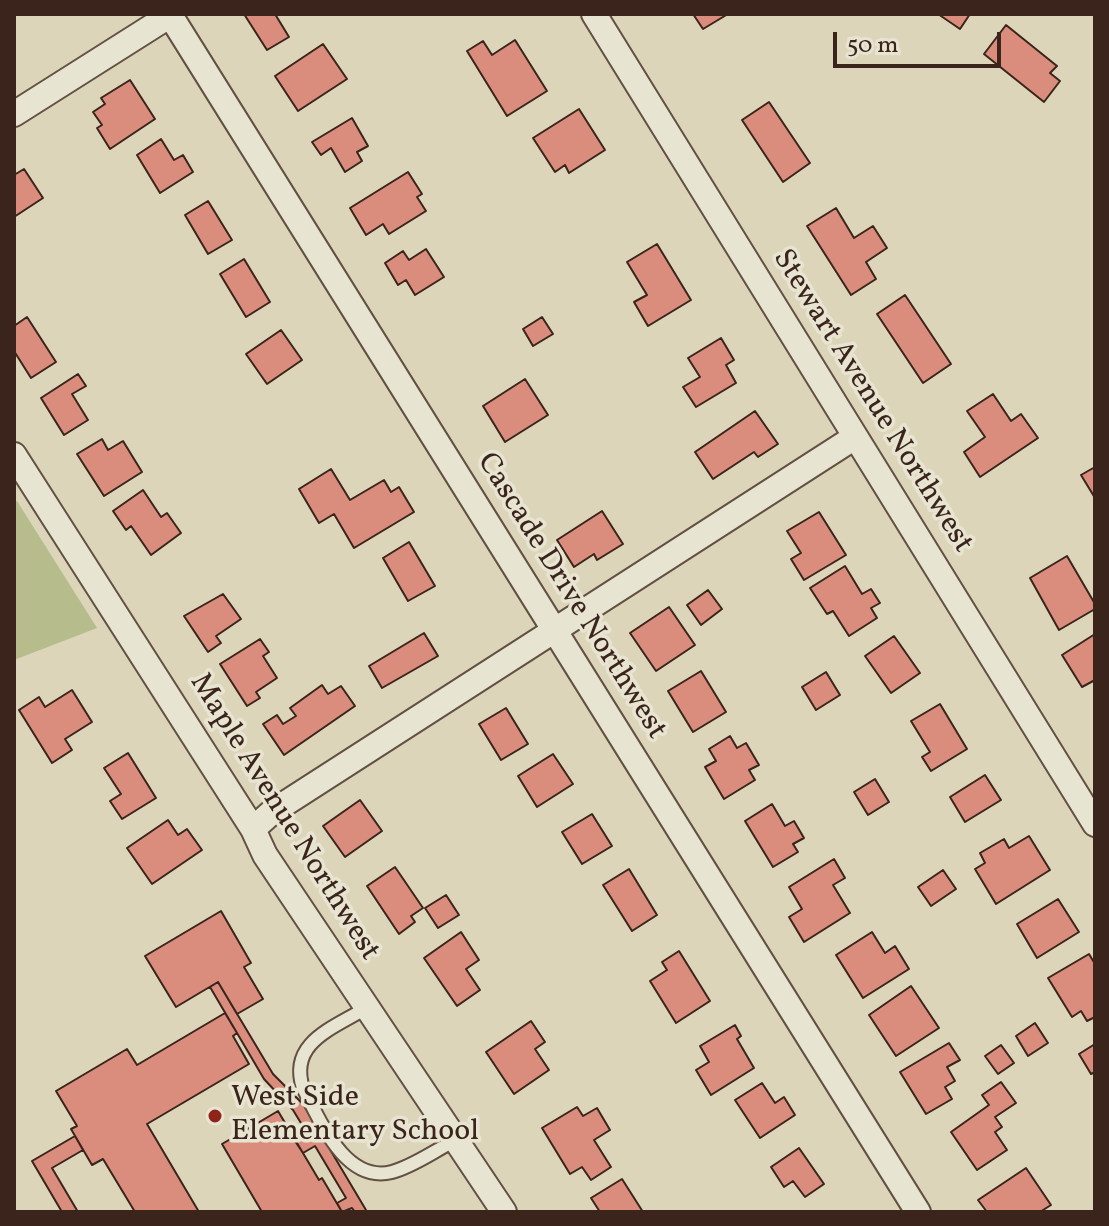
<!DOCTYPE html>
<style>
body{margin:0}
#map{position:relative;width:1109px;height:1226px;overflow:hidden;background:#dcd5ba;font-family:Vollkorn,serif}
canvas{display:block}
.frame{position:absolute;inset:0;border:16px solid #3a241b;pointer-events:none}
.scale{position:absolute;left:833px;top:32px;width:168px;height:36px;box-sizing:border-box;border:4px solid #3a241b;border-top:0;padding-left:10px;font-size:24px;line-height:28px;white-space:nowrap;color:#3a241b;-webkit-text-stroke:6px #e8e4d2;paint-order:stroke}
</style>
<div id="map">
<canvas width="1109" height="1226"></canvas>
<div class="frame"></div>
<div class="scale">50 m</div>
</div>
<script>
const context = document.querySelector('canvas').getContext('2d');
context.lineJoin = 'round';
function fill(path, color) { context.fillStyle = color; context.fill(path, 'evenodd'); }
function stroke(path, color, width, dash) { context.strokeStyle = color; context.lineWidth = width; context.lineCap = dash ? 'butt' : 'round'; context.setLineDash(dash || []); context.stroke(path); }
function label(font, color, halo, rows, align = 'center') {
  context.font = font + ' Vollkorn,serif'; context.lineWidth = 7; context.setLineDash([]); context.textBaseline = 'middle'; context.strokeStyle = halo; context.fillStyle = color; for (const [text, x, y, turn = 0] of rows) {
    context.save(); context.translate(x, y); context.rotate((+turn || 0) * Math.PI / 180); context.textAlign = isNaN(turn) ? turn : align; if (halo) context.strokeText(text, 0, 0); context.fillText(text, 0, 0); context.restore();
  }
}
fill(new Path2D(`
 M17 501 97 628 14 660V503Z`), '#b6bc8c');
const building = new Path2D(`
 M244 14H275L289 37 267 50Z
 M693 14H728L703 29Z
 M938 14H970L960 29Z
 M1006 25 1057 66 1050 73 1060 81 1044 102 984 54Z
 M515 40 547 91 507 116 467 51 483 41 492 55Z
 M323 44 347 79 298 111 275 76Z
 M130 80 155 119 110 149 97 128 102 125 93 112 105 104 101 98Z
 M769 102 810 163 783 182 742 120Z
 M579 109 605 150 569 173 565 165 555 172 533 138Z
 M352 118 368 146 357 152 362 161 345 172 331 148 321 155 312 142Z
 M161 139 174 160 183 155 193 172 160 193 137 155Z
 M24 169 43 198 14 217V175Z
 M408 172 422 194 417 197 426 211 389 234 383 224 366 235 350 208Z
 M208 201 232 240 208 254 185 215Z
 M836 208 854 238 873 226 887 248 866 262 876 279 851 295 807 226Z
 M657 244 691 300 648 326 634 302 647 295 627 262Z
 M426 249 444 277 415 295 406 280 398 285 385 263 403 251 409 260Z
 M244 259 270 302 246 317 220 274Z
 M905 295 951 364 923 383 877 314Z
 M27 317 56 362 31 378 14 351V326Z
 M542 317 553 334 533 346 523 329Z
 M281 330 302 360 267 384 246 354Z
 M721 338 734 360 726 365 736 383 696 407 683 387 700 377 688 358Z
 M78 374 86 386 72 394 88 420 64 435 41 398Z
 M525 379 548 415 505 442 483 406Z
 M993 394 1011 421 1021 414 1038 438 980 477 964 452 985 437 967 411Z
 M755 411 778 444 758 457 754 452 713 479 695 452Z
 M102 439 108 450 123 441 142 472 104 496 77 454Z
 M1095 467V498L1081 475Z
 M331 469 350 500 384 480 391 492 399 487 414 512 354 548 334 514 319 523 299 489Z
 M143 490 161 517 167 513 181 533 151 555 131 526 126 530 113 511Z
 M602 511 623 544 597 560 594 554 574 567 557 540Z
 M819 512 846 555 804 580 791 559 801 553 787 531Z
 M409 542 435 586 408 601 383 558Z
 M1067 556 1095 604V609L1059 630 1030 578Z
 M845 566 862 594 871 589 880 603 871 608 877 618 849 636 833 611 827 614 810 588Z
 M708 590 722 609 701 625 687 605Z
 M223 594 241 619 216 636 221 643 208 652 184 616Z
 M669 607 695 645 656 671 630 633Z
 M424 633 438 656 382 688 369 666Z
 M1095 634V680L1082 687 1062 655Z
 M894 636 920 673 891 693 865 656Z
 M260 639 269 652 263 656 277 678 256 692 260 698 247 706 220 664Z
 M701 671 726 712 693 732 668 691Z
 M826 672 840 695 816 710 802 687Z
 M322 685 328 694 341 686 355 706 284 755 263 724 277 715 283 724 296 716 290 708Z
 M72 690 92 722 65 739 72 750 52 763 19 710 39 697 45 707Z
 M940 704 967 749 931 771 922 757 930 752 911 721Z
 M506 708 528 744 501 760 479 724Z
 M730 736 737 748 746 743 759 765 749 770 755 780 724 799 705 767 716 761 709 749Z
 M128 753 156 798 122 819 110 801 121 794 104 768Z
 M553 754 573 784 537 807 518 776Z
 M985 775 1001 800 965 822 950 797Z
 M875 779 889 802 868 815 854 792Z
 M360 800 382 831 345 857 323 826Z
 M772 804 785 826 794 821 804 838 793 844 798 852 773 867 745 821Z
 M592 814 612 846 582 864 562 832Z
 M168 820 178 835 187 829 202 850 152 884 127 848Z
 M1029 836 1050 870 996 904 975 869 985 863 980 853 1004 839 1009 848Z
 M834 859 845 878 833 885 850 913 804 942 789 917 802 909 789 887Z
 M395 867 423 908 411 916 415 922 399 934 367 886Z
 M629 869 657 915 632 931 603 885Z
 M943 870 956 889 931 906 918 887Z
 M446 895 459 915 438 928 425 908Z
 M1058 899 1079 932 1037 958 1017 924Z
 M221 911 251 963 244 967 263 999 237 1014 218 982 176 1007 145 956Z
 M461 932 479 960 466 969 480 990 457 1006 424 958Z
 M872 932 885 953 895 946 909 969 863 998 836 955Z
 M679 951 710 1001 676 1023 650 981 667 970 662 962Z
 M1089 954 1095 964V1017L1087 1021 1081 1011 1072 1017 1048 978Z
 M218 982 273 1074 303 1104 366 1210 363 1212H355L352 1208 342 1212 337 1203 346 1198 315 1146 303 1153 295 1141 307 1133 293 1110 264 1079 210 987Z
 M911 986 939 1028 896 1056 869 1015Z
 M225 1013 237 1033 233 1036 249 1064 147 1124 199 1212H135L103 1159 92 1165 71 1129 77 1126 56 1091 127 1049 137 1065Z
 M531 1021 545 1042 535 1049 549 1070 514 1094 486 1052Z
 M1035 1023 1048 1043 1028 1056 1016 1036Z
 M735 1025 741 1036 737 1039 754 1068 711 1095 696 1070 709 1062 700 1046Z
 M949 1043 960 1060 947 1067 955 1081 945 1087 952 1099 926 1114 900 1072Z
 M1095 1044V1072L1091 1074 1079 1054Z
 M1001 1045 1014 1063 998 1074 985 1056Z
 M1001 1082 1016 1103 995 1117 1002 1127 995 1132 1007 1150 977 1170 951 1132 989 1105 982 1095Z
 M762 1083 775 1103 784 1097 795 1115 760 1138 735 1100Z
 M577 1107 583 1116 597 1108 610 1130 594 1140 611 1167 591 1180 582 1167 570 1174 542 1128Z
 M278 1111 319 1180 322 1178 342 1212H262L222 1144Z
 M75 1136 83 1150 52 1168 78 1212H62L32 1161Z
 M799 1148 824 1184 805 1197 793 1181 784 1187 771 1167Z
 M1026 1168 1051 1205 1040 1212H987L978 1200Z
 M622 1179 643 1212H600L591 1198Z`);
fill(building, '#da8d7d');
stroke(building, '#3a241b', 2);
const lane = new Path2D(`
 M366 1008C334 1028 288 1042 303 1088 320 1120 345 1184 392 1172 414 1166 434 1151 454 1141`);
const street = new Path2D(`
 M594 14 1095 824
 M170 15 918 1212
 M14 114 172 14
 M14 455 253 829 265 855 504 1212
 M253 829 272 812 855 437`);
stroke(lane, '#625043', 16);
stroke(street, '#625043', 28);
stroke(lane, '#e8e4d2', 12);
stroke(street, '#e8e4d2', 24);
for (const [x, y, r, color] of [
 [215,1116,8,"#8f2418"]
]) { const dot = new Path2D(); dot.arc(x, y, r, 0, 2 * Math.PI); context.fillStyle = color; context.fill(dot); stroke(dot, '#e8e4d2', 3); }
label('30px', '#3a241b', '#e8e4d2', [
 ["Stewart Avenue Northwest",871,402,58],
 ["Cascade Drive Northwest",570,597,58],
 ["Maple Avenue Northwest",283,818,58]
]);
label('30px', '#3a241b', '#e8e4d2', [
 ["West Side",231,1099],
 ["Elementary School",231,1133]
], 'left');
</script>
